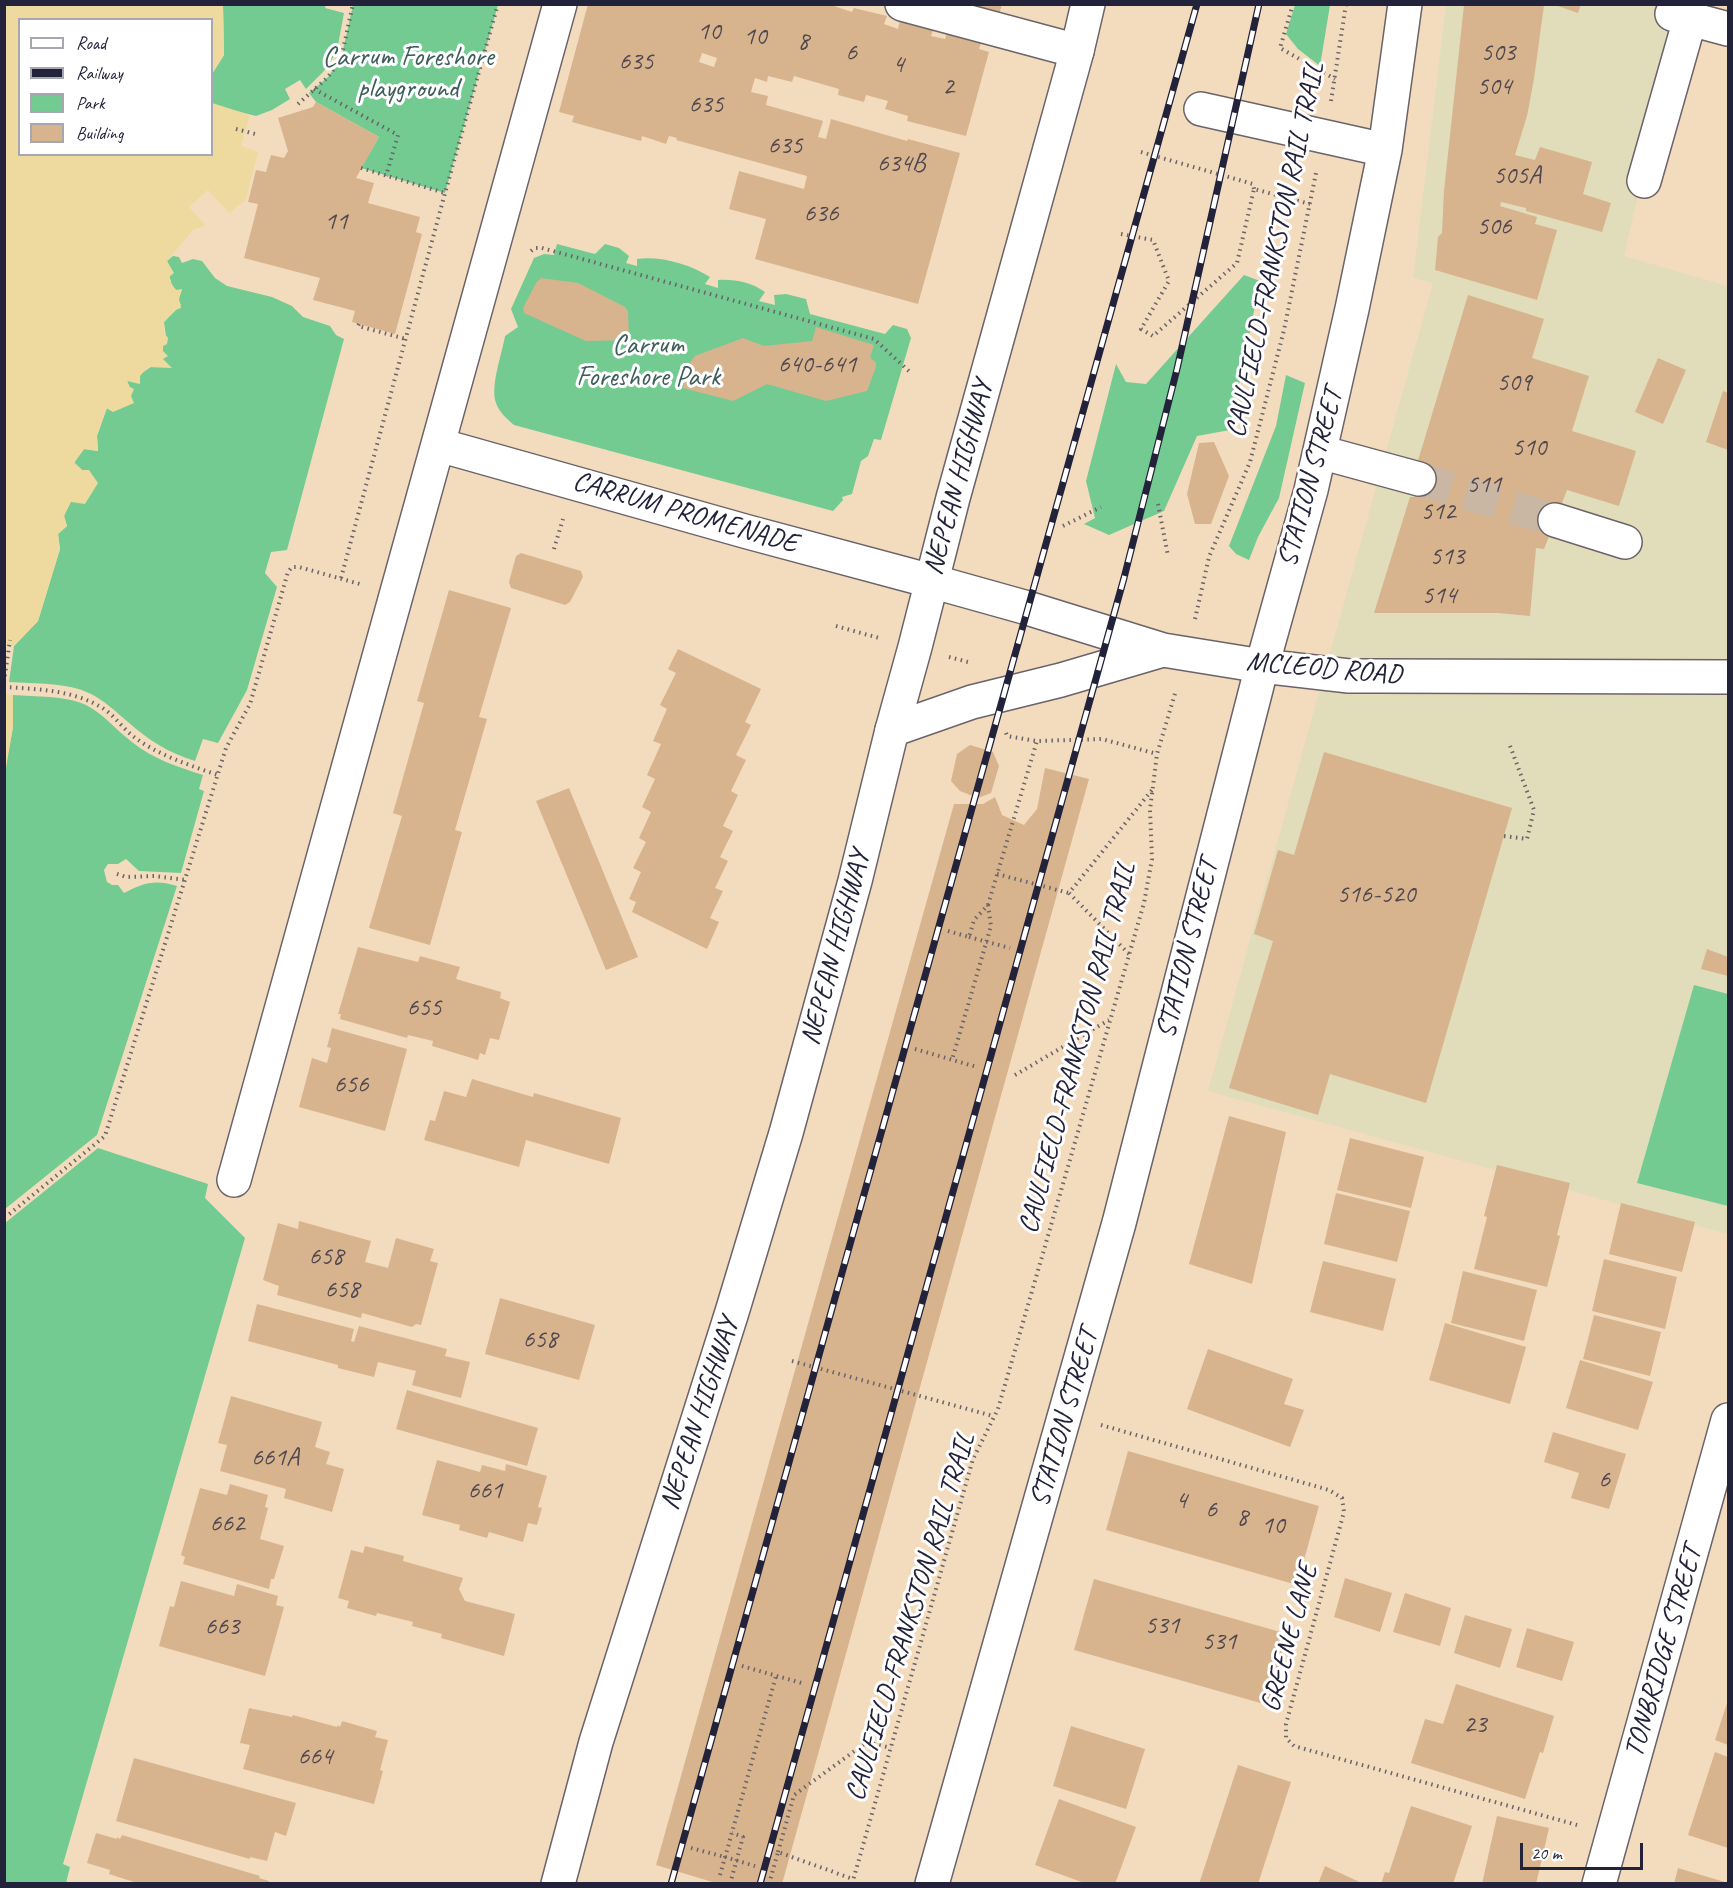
<!DOCTYPE html>
<style>
body{margin:0}
#map{position:relative;width:1733px;height:1888px;overflow:hidden;background:#f3dcbe;font-family:Caveat,sans-serif}
canvas{display:block}
.frame{position:absolute;inset:0;border:6px solid #22223b;pointer-events:none}
.legend{position:absolute;left:18px;top:18px;width:195px;height:138px;box-sizing:border-box;background:#fff;border:2px solid #a7a7b1;margin:0;padding:8px 10px;list-style:none;font-size:18px;color:#22223b}
.legend li{display:flex;align-items:center;gap:12px;height:30px}
.legend b{width:30px;border:2px solid #a7a7b1}
.scale{position:absolute;left:1520px;top:1843px;width:123px;height:27px;box-sizing:border-box;border:3px solid #22223b;border-top:0;padding-left:8px;font-size:18px;line-height:21px;white-space:nowrap;color:#22223b;-webkit-text-stroke:4px #fff;paint-order:stroke}
</style>
<div id="map">
<canvas width="1733" height="1888"></canvas>
<div class="frame"></div>
<ul class="legend">
<li><b style="height:8px;background:#fff"></b>Road</li>
<li><b style="height:8px;background:#22223b"></b>Railway</li>
<li><b style="height:16px;background:#73cb91"></b>Park</li>
<li><b style="height:16px;background:#d7b48d"></b>Building</li>
</ul>
<div class="scale">20 m</div>
</div>
<script>
const context = document.querySelector('canvas').getContext('2d');
context.lineJoin = 'round';
function fill(path, color) { context.fillStyle = color; context.fill(path, 'evenodd'); }
function stroke(path, color, width, dash) { context.strokeStyle = color; context.lineWidth = width; context.lineCap = dash ? 'butt' : 'round'; context.setLineDash(dash || []); context.stroke(path); }
function label(font, color, halo, rows, align = 'center') {
  context.font = font + ' Caveat,sans-serif'; context.lineWidth = 6; context.setLineDash([]); context.textBaseline = 'middle'; context.strokeStyle = halo; context.fillStyle = color; for (const [text, x, y, turn = 0] of rows) {
    context.save(); context.translate(x, y); context.rotate((+turn || 0) * Math.PI / 180); context.textAlign = isNaN(turn) ? turn : align; if (halo) context.strokeText(text, 0, 0); context.fillText(text, 0, 0); context.restore();
  }
}
fill(new Path2D(`
 M1446 5H1682L1624 256 1728 286V1234L1208 1091 1433 283 1413 278Z`), '#e1dcba');
fill(new Path2D(`
 M223 5H326L325 8 344 13 338 45 330 53 334 56 324 71 306 89 300 80 285 89 290 99 272 110 256 116 212 105V74L224 55Z
 M353 5H498L445 193 361 168 379 137 316 102 309 93 328 77 341 59Z
 M1295 5H1330L1320 66 1298 49 1286 34Z
 M557 244 595 254 605 244 619 248 629 256 626 263 637 266V259C661 256 689 264 710 277L705 284 718 288V280C734 279 751 282 765 292L759 301 775 305 774 295 786 294 806 299 810 314 885 334 893 325 907 329 911 338 881 440 874 439 868 456 861 461 852 494 842 497 843 500 833 511 514 425C507 419 499 412 496 403 490 386 502 354 505 336L518 327 511 309 534 258 544 254 554 255Z
 M173 256 179 257 182 263 193 259 202 261 215 278 227 286 272 297 292 306 303 317 330 326 336 335 344 339 287 550 271 552 265 573 277 587 247 690 218 743 203 739 195 761C169 753 148 740 128 722 116 712 105 701 91 694 67 682 35 684 9 682L14 646 38 621 60 549 58 534 67 526 64 516 82 470 74 463 84 449 98 451 97 436 107 408 131 396 127 380C141 376 150 366 163 359V345L167 344 164 322 181 305 178 299 182 290H176C167 280 171 272 167 261Z
 M1244 275 1260 281 1230 430 1197 436 1164 511 1109 535 1084 524 1095 518 1086 481 1116 364 1126 382 1146 384Z
 M1286 375 1305 383 1279 498 1258 537 1249 560 1236 554 1229 546 1276 426Z
 M13 695C36 697 64 695 86 705 104 714 116 730 132 742 153 759 178 767 203 775L199 789 204 791 181 873 139 871 126 859 118 864H108L104 870 107 882 112 885H118L124 893C144 883 154 879 177 886L97 1135 5 1209 4 774 13 727Z
 M1694 985 1728 994V1206L1637 1183Z
 M98 1148 208 1184 205 1198 245 1238 63 1864 70 1867 66 1883H5V1223Z`), '#73cb91');
fill(new Path2D(`
 M4 5H223L224 55 212 74V20H20V154H212V103L250 115 241 146 258 152 245 202 244 201 229 213 208 190 189 207 206 226 194 229 167 261 174 273 169 277 171 281V284L176 290 182 289 179 299 181 308 175 310 164 322V333L168 338 167 344 163 346V351L168 356 163 359 172 368 148 367 140 376V384L127 381 130 387 134 389 131 396 134 403 113 412 106 408 97 436 98 451 84 449 74 462 82 470H89L98 483 85 504 71 502 64 516 67 526 58 534 60 549 38 621 14 646 4 645Z
 M5 694 13 695V727L5 774Z`), '#eeda9e');
fill(new Path2D(`
 M588 4H828L852 12 854 8 887 16 884 24 898 29 900 20 933 30 931 36 945 39 947 33 981 43 979 49 989 52 966 136 907 121 908 116 885 109 888 101 866 95 864 102 838 95 839 89 794 76 792 82 768 76 767 82 755 78 751 92 768 96 766 105 823 121 818 137 826 139 831 119 907 141 908 139 960 153 918 304 755 259 766 219 729 209 739 171 804 189 807 176 676 140 677 138 669 136 666 144 642 136 641 141 572 122 574 116 559 112ZM702 53 717 58 714 67 699 62Z
 M948 4H1002L998 19Z
 M1552 4H1581L1578 13Z
 M1464 5H1544L1534 79 1527 116 1515 155 1535 160 1540 147 1592 162 1583 194 1611 203 1602 232 1526 211V208L1501 202 1500 206 1537 217 1535 224 1557 230 1537 300 1435 270 1438 237 1442 233 1444 191Z
 M316 102 379 137 356 178 374 183 368 203 420 217 416 232 422 234 395 334 352 322 355 311 313 300 320 278 244 258 258 204 248 202 256 170 266 172 271 155 284 158 288 151 278 118 313 107Z
 M541 278 578 283 625 307 628 311 629 340 586 341 524 313 523 308 536 283Z
 M1468 295 1544 319 1532 358 1589 376 1572 431 1636 451 1619 506 1567 490 1544 549 1536 548 1530 616 1498 613H1374L1410 497H1414L1419 479 1417 464Z
 M816 327 874 345 870 357 876 363V367L867 391 826 401 767 384 733 401 683 388 690 363 695 356 743 338 764 346 812 341Z
 M1658 358 1686 370 1663 424 1635 412Z
 M1723 391 1728 393V450L1706 442Z
 M1214 442 1229 476 1211 524H1195L1187 494 1199 443Z
 M521 553 581 571 583 577 570 602 565 605 511 588 509 582 516 556Z
 M449 590 511 608 479 717 487 719 455 830 462 832 430 945 369 928 402 816 393 813 424 703 417 701Z
 M678 649 761 689 745 722 751 725 736 755 746 760 731 791 738 795 723 826 733 831 720 857 728 861 715 888 723 891 710 918 719 922 707 949 632 912 636 902 629 899 641 872 633 868 646 842 639 838 651 812 642 807 655 779 647 775 661 744 653 741 667 709 660 705 676 673 668 669Z
 M970 745 993 752 999 766 991 793 978 798 960 791 951 781 957 754Z
 M1324 752 1512 808 1426 1103 1330 1074 1318 1115 1229 1088 1273 941 1254 934 1278 850 1294 855Z
 M1045 768 1089 779 782 1884H719L656 1865 954 804H983L995 797 1002 815 1024 825 1037 809Z
 M569 788 638 957 606 970 536 801Z
 M358 947 418 962 420 956 460 967 456 979 501 992 500 998 510 1002 499 1040 490 1038 485 1055 480 1053 478 1060 432 1046 433 1041 408 1035 407 1038 340 1019 341 1014H338Z
 M1707 949 1728 957V976L1701 969Z
 M332 1028 407 1049 385 1131 299 1107 312 1058 327 1063 331 1048 327 1047Z
 M472 1079 533 1097 534 1093 621 1118 609 1164 526 1140 519 1167 424 1140 430 1120 435 1121 444 1091 466 1097Z
 M1229 1116 1286 1132 1252 1284 1189 1264Z
 M1350 1138 1424 1157 1411 1208 1337 1190Z
 M1497 1165 1570 1183 1557 1235 1560 1236 1547 1287 1474 1269 1487 1217 1484 1216Z
 M1336 1193 1410 1211 1397 1262 1324 1244Z
 M1621 1203 1695 1222 1682 1272 1609 1254Z
 M299 1221 371 1241 365 1262 388 1268 396 1238 434 1249 430 1261 438 1263 421 1325 416 1324 412 1327 362 1313 361 1318 277 1295 279 1286 263 1280 278 1223 298 1229Z
 M1604 1259 1677 1277 1665 1329 1592 1311Z
 M1323 1261 1396 1279 1383 1331 1310 1312Z
 M1463 1271 1537 1290 1524 1341 1451 1323Z
 M500 1298 595 1325 579 1380 485 1354Z
 M257 1304 354 1329 351 1341 354 1342 359 1326 447 1349 445 1356 470 1362 461 1398 412 1385 416 1371 378 1362 374 1377 338 1368V1365L248 1341Z
 M1594 1315 1661 1332 1650 1376 1583 1359Z
 M1445 1323 1526 1347 1510 1404 1429 1380Z
 M1208 1349 1293 1379 1284 1404 1304 1410 1290 1447 1187 1409Z
 M1580 1360 1653 1382 1638 1430 1566 1408Z
 M407 1390 538 1428 527 1466 396 1429Z
 M231 1396 322 1422 315 1447 330 1452 326 1464 344 1469 332 1512 284 1498 286 1489 220 1471 227 1445 218 1443Z
 M1553 1432 1626 1454 1609 1509 1571 1498 1579 1473 1544 1462Z
 M1128 1451 1319 1506 1297 1585 1106 1530Z
 M437 1460 480 1472 482 1465 505 1471 506 1464 547 1476 538 1507 542 1508 537 1525 528 1523 523 1542 489 1532 487 1538 459 1530 460 1525 422 1515Z
 M230 1484 268 1495 265 1507 268 1508 260 1539 284 1546 274 1579H271L269 1589 183 1564 185 1557 181 1555 200 1488 227 1495Z
 M365 1546 404 1556 403 1561 463 1578 459 1589 465 1601 515 1614 504 1656 441 1638 442 1634 412 1626 413 1622 377 1613 376 1616 347 1608 349 1601 338 1598 351 1550 363 1553Z
 M1345 1578 1392 1593 1380 1632 1334 1617Z
 M1094 1579 1291 1635 1271 1706 1074 1650Z
 M181 1581 234 1596 237 1584 278 1596 276 1605 284 1607 265 1676 159 1646 170 1606 174 1607Z
 M1405 1593 1451 1608 1440 1646 1393 1632Z
 M1465 1615 1512 1629 1500 1668 1454 1653Z
 M1527 1628 1574 1642 1562 1681 1516 1667Z
 M1456 1684 1554 1716 1543 1753 1540 1752 1525 1799 1411 1763 1425 1719 1443 1724Z
 M1728 1700V1745L1715 1740Z
 M249 1708 292 1717 293 1715 337 1727 338 1725 340 1727 342 1721 377 1731 375 1737 388 1740 380 1770 383 1771 374 1804 243 1769 250 1745 240 1743Z
 M1071 1726 1145 1749 1126 1809 1053 1786Z
 M1715 1752 1728 1757V1848L1688 1835Z
 M134 1758 296 1803 286 1836 275 1832 267 1861 250 1857V1859L116 1821Z
 M1238 1765 1291 1782 1258 1884H1199Z
 M1059 1799 1136 1827 1115 1884H1087L1035 1865Z
 M1411 1806 1472 1826 1453 1884H1381L1385 1872 1389 1873Z
 M1497 1816 1549 1828 1536 1884H1482Z
 M96 1833 117 1839V1837L120 1839 122 1835 260 1876 259 1878 269 1881 268 1884H140L109 1874 110 1870 87 1863Z
 M1325 1866 1364 1884H1318Z
 M1678 1868 1728 1883V1884H1674Z`), '#d7b48d');
stroke(new Path2D(`
 M1419 479 1555 520`), '#c9b7a4', 33, [33, 16]);
const minor = new Path2D(`
 M902 4 1077 51
 M1672 14 1728 29
 M1201 109 1385 150
 M1644 181 1690 19
 M439 445 748 532 931 581
 M1320 452 1419 479
 M1555 520 1625 542
 M234 1180 560 4
 M932 1884 1119 1223 1262 666 1311 490 1352 309 1385 150 1405 4
 M1599 1884 1728 1420`);
const major = new Path2D(`
 M931 581 1024 607 1163 650 1262 666 1349 676H1377L1728 677
 M892 730 972 702 1061 680 1163 650`);
const highway = new Path2D(`
 M558 1884 596 1742 732 1312 786 1133 855 881 892 730 915 647 953 498 1077 51 1088 4`);
stroke(minor, '#6b6369', 36);
stroke(major, '#6b6369', 36);
stroke(highway, '#6b6369', 36);
stroke(new Path2D(`
 M1293 4 1280 48 1335 79
 M314 89 398 135 386 176
 M1331 101 1346 4
 M298 104 328 77 341 59 353 4
 M236 129 259 135
 M1141 152 1253 184 1254 189
 M361 168 445 193
 M1121 234 1153 240 1169 281 1141 329 1153 336 1237 263 1254 189 1310 204
 M531 251 535 248H542L874 339 910 372
 M359 324 358 326 406 339
 M1158 504 1168 556
 M1063 526 1101 507
 M554 549 563 519
 M341 578 445 193 498 4
 M1195 619 1209 557 1250 462 1284 330 1316 173
 M836 626 879 638
 M949 657 968 662
 M4 682 10 640
 M4 687C36 689 71 690 99 706 113 713 122 728 134 737 158 755 189 765 218 775
 M1006 733 1007 736 1037 741 1102 739 1157 754
 M1504 836 1527 839 1534 810 1509 743
 M117 874 126 877 154 876 186 880
 M997 874 1069 893
 M988 905 1037 741
 M948 931 969 937 974 920 988 905 991 926 952 1060
 M969 937 1010 948
 M1129 954 1069 893 1152 790
 M915 1049 977 1067
 M1015 1075 1109 1020
 M4 1216H7L105 1136 226 748 250 704 288 572 292 567H299L360 584
 M792 1361 993 1416
 M1101 1425 1329 1490 1342 1498 1344 1512 1286 1724V1738L1294 1746 1577 1825
 M742 1666 805 1684
 M691 1848 725 1857
 M778 1852 794 1795 867 1742 891 1748
 M725 1857 755 1866
 M720 1875 776 1676
 M730 1884 743 1837 732 1833
 M769 1884 778 1852 853 1879
 M852 1884 973 1459 998 1409 1144 903 1152 859 1150 810 1157 754 1176 690`), '#6b6369', 4, [1.5, 4.5]);
stroke(minor, '#fff', 33);
stroke(major, '#fff', 33);
stroke(highway, '#fff', 33);
const rail = new Path2D(`
 M671 1884 1197 4
 M760 1884 1124 578 1177 369 1259 4`);
stroke(rail, '#22223b', 7);
stroke(rail, '#fff', 4.5, [14]);
label('26px', '#4f4650', null, [
 ["10",709,32],
 ["10",755,37],
 ["8",803,42],
 ["6",851,53],
 ["503",1498,53],
 ["635",636,62],
 ["4",898,65],
 ["2",948,87],
 ["504",1494,87],
 ["635",706,105],
 ["635",785,146],
 ["634B",901,164],
 ["505A",1517,176],
 ["636",821,214],
 ["11",336,222],
 ["506",1494,227],
 ["640-641",817,365],
 ["509",1514,383],
 ["510",1529,448],
 ["511",1484,485],
 ["512",1438,512],
 ["513",1447,557],
 ["514",1439,596],
 ["516-520",1376,895],
 ["655",424,1008],
 ["656",351,1085],
 ["658",326,1257],
 ["658",342,1290],
 ["658",540,1340],
 ["661A",275,1458],
 ["6",1604,1480],
 ["661",485,1491],
 ["4",1181,1501],
 ["6",1211,1510],
 ["8",1242,1518],
 ["662",227,1524],
 ["10",1273,1526],
 ["531",1162,1626],
 ["663",222,1627],
 ["531",1219,1642],
 ["23",1475,1725],
 ["664",315,1757]
]);
label('28px', '#3e5d59', '#fff', [
 ["Carrum Foreshore",408,58],
 ["playground",408,90],
 ["Carrum",648,346],
 ["Foreshore Park",648,378]
]);
label('28px', '#22223b', '#fff', [
 ["CAULFIELD-FRANKSTON RAIL TRAIL",1276,250,-78],
 ["NEPEAN HIGHWAY",959,478,-75],
 ["STATION STREET",1311,478,-75],
 ["CARRUM PROMENADE",685,513,16],
 ["MCLEOD ROAD",1324,669,5],
 ["NEPEAN HIGHWAY",836,948,-75],
 ["STATION STREET",1188,949,-76],
 ["CAULFIELD-FRANKSTON RAIL TRAIL",1078,1048,-75],
 ["NEPEAN HIGHWAY",700,1414,-72],
 ["STATION STREET",1065,1418,-74],
 ["CAULFIELD-FRANKSTON RAIL TRAIL",911,1617,-73],
 ["GREENE LANE",1290,1638,-75],
 ["TONBRIDGE STREET",1664,1652,-74]
]);
</script>
